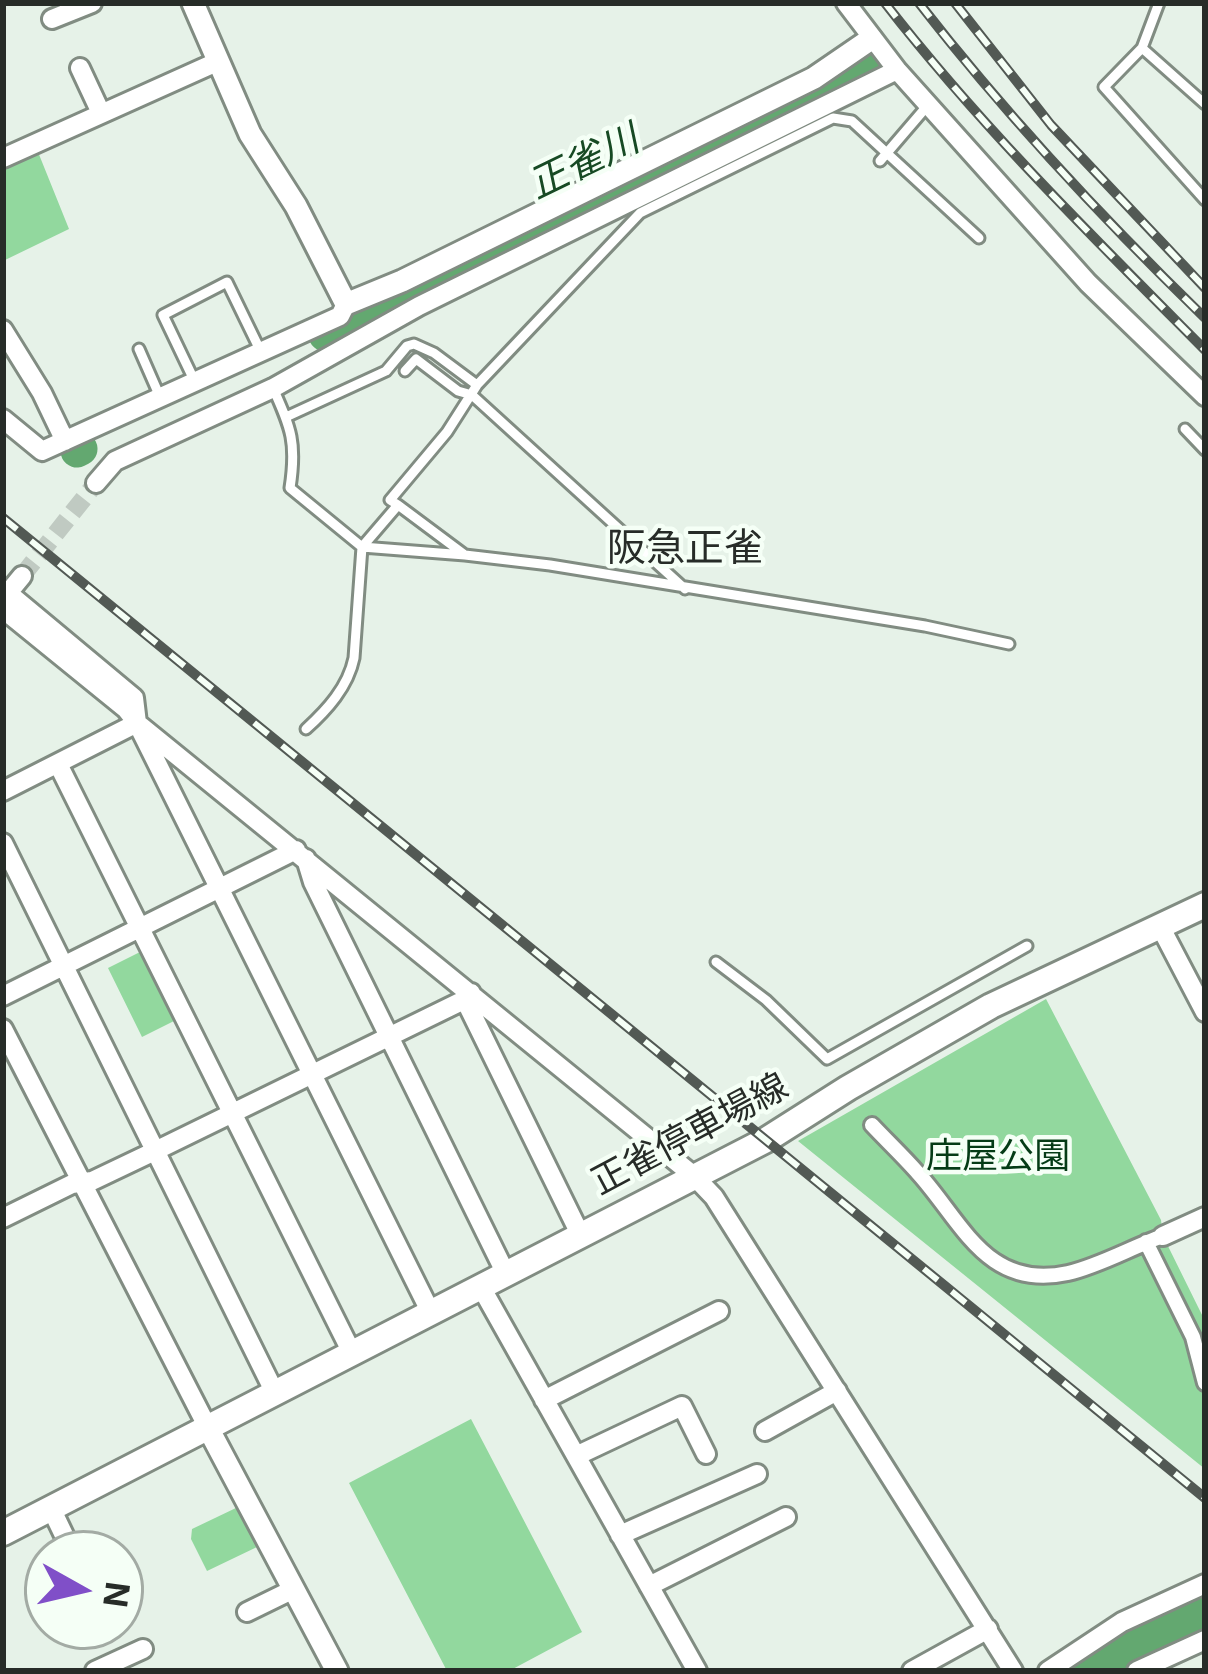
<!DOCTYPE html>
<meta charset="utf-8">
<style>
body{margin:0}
#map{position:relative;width:1208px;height:1674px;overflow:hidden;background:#e6f2e8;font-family:Inter,sans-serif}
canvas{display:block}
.frame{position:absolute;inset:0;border:6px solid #272c28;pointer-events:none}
.north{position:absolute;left:24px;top:1530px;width:120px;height:120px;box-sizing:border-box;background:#f5fff6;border:3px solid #a3aba4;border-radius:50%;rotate:98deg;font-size:33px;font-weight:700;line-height:48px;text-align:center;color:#272c28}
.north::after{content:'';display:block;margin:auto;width:42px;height:54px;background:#804fc8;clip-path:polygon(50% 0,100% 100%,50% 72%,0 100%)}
</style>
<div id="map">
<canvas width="1208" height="1674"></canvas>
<div class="frame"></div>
<div class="north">N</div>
</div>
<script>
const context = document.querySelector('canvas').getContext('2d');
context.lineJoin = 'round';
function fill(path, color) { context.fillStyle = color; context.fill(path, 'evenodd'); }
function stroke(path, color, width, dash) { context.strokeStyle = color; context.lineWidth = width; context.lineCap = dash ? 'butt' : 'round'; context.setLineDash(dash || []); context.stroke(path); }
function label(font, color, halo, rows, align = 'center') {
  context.font = font + ' Inter,"Noto Sans JP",sans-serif'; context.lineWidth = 9; context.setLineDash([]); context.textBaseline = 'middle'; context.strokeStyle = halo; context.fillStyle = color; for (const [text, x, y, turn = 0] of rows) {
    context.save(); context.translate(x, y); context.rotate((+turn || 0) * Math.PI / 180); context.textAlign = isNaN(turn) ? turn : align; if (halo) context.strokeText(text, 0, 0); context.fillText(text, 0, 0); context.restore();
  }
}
fill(new Path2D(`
 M38 152 69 229 3 261V170Z
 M146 949 180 1018 142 1037 108 968Z
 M1046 999 1161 1220 1163 1236 1205 1321V1469L798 1141Z
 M471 1419 582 1632 509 1671H447L349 1483Z
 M238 1507 257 1547 207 1571 191 1539 192 1529Z`), '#92d89e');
stroke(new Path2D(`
 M325 335 879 66
 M77 451 81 449
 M1089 1671 1126 1649 1205 1614`), '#63a870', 33);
stroke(new Path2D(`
 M22 576 96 483`), '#c0cac2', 18, [18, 9]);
const service = new Path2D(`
 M1159 3 1142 48 1205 104
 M1142 48 1104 87 1205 200
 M880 161 928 105
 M139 349 160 397
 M405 371 416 359 458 391 472 395 685 589
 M195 382 163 315 227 282 261 352
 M273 388C291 429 297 442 290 488L362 547 398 505 465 555
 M286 417 386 371 407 346 414 344 434 353 477 385
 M1185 429 1205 450
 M398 505 390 500 447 432 477 385 640 213 833 118 852 121 979 238
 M306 729C327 710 348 687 354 658L362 547 465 555 550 565 925 626 1009 644
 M716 962 766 1000 827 1059 1027 946`);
const pedestrian = new Path2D(`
 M872 1125C887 1141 903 1156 917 1172 962 1221 986 1291 1068 1273 1099 1266 1132 1247 1163 1236
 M1146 1242 1193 1337 1205 1383`);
const minor = new Path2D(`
 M846 3 897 70 1088 283 1205 396
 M52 19 92 3
 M80 68 101 113
 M3 158 219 61
 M3 330 42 393 65 441
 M3 419 42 451 340 316 346 304
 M96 483 115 461 273 388 419 306 897 70
 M22 576 8 593 134 698 137 723 431 1313
 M3 609 126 709 137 723 694 1176 714 1197 1013 1671
 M58 764 353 1355
 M3 791 137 723
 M3 843 275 1393
 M306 859 313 882 506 1274
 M1161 928 1205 1012
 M471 993 469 1008 580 1234
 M3 996 296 850
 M3 1029 208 1428
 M3 1218 72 1184 92 1181 157 1150 462 1001 471 993
 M1163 1236 1205 1217
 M481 1287 697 1671
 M544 1400 719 1311
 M765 1431 837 1391
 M576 1456 682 1406 706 1454
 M51 1508 73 1554
 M620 1535 757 1474
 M649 1586 786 1517
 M247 1612 294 1589
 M95 1671 143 1649
 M912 1671 988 1629
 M1048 1671 1122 1622 1205 1584
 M1137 1671 1205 1640`);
const tertiary = new Path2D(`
 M193 3 250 134 296 206 346 304 402 281 814 78 871 39
 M208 1428 337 1671`);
const secondary = new Path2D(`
 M3 1533 766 1140 848 1088 991 1006 1205 905`);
stroke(service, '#818c82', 15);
stroke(pedestrian, '#818c82', 20);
stroke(minor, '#818c82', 24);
stroke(tertiary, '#818c82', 27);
stroke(secondary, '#818c82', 30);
stroke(service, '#fff', 9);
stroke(pedestrian, '#fff', 14);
stroke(minor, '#fff', 18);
stroke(tertiary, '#fff', 21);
stroke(secondary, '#fff', 24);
const rail = new Path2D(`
 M885 3C982 128 1094 238 1205 350
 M919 3C1006 115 1103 219 1205 318
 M955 3 1051 125 1205 288
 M3 518 1205 1498`);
stroke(rail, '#525954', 10);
stroke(rail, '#f5fff6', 6, [18]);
label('36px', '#272c28', '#f5fff6', [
 ["正雀停車場線",690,1135,-28]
]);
label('36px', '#053b16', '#f5fff6', [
 ["庄屋公園",998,1157]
]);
label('italic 39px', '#174a24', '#f5fff6', [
 ["正雀川",584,163,-26]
]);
label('39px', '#272c28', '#f5fff6', [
 ["阪急正雀",685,549]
]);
</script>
